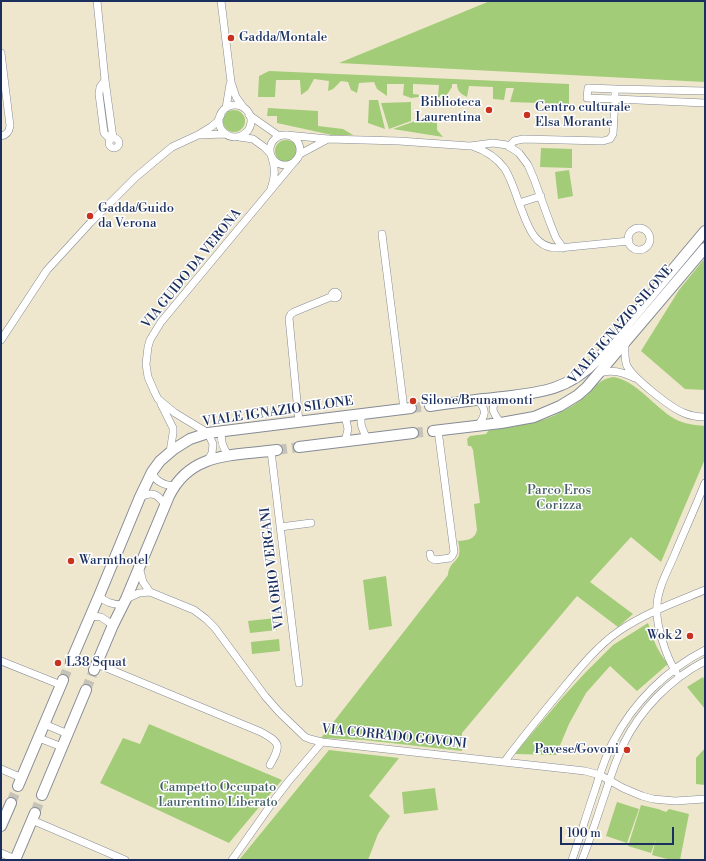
<!DOCTYPE html>
<style>
body{margin:0}
#map{position:relative;width:706px;height:861px;overflow:hidden;background:#efe7cd;font-family:"Libre Bodoni",serif}
canvas{display:block}
.frame{position:absolute;inset:0;border:2px solid #1b2f5e;pointer-events:none}
.scale{position:absolute;left:560px;top:827px;width:114px;height:18px;box-sizing:border-box;border:2px solid #1b2f5e;border-top:0;padding-left:5px;font-size:12px;line-height:14px;white-space:nowrap;color:#1b2f5e;-webkit-text-stroke:3px #fff;paint-order:stroke}
</style>
<div id="map">
<canvas width="706" height="861"></canvas>
<div class="frame"></div>
<div class="scale">100 m</div>
</div>
<script>
const context = document.querySelector('canvas').getContext('2d');
context.lineJoin = 'round';
function fill(path, color) { context.fillStyle = color; context.fill(path, 'evenodd'); }
function stroke(path, color, width, dash) { context.strokeStyle = color; context.lineWidth = width; context.lineCap = dash ? 'butt' : 'round'; context.setLineDash(dash || []); context.stroke(path); }
function label(font, color, halo, rows, align = 'center') {
  context.font = font + ' "Libre Bodoni",serif'; context.lineWidth = 3; context.setLineDash([]); context.textBaseline = 'middle'; context.strokeStyle = halo; context.fillStyle = color; for (const [text, x, y, turn = 0] of rows) {
    context.save(); context.translate(x, y); context.rotate((+turn || 0) * Math.PI / 180); context.textAlign = isNaN(turn) ? turn : align; if (halo) context.strokeText(text, 0, 0); context.fillText(text, 0, 0); context.restore();
  }
}
fill(new Path2D(`
 M490 1H705V82L339 63Z
 M269 71 569 84V104L510 102 514 88H506L504 100 493 99V87L469 86 467 97C461 94 457 91 457 84H452V87L446 96 438 97 439 85 413 84V94L421 95 419 97 411 98 403 95 404 84H387V96L377 89 374 82 359 83 357 93 351 90 348 82 341 81 333 89 328 91 329 81 314 79 308 90 301 95 300 80H276L275 97H258L259 76Z
 M369 100H378L385 129 368 123Z
 M411 102V121L389 129 381 103Z
 M268 108 318 111V126L343 129 353 135H332L277 123V116H267Z
 M223 121a11 11 0 1 1 22 0a11 11 0 1 1-22 0Z
 M421 119H430V122L437 123V130L443 137 393 129Z
 M275 151a11 11 0 1 1 22 0a11 11 0 1 1-22 0Z
 M541 148 572 149V168L540 167Z
 M569 170 573 196 558 199 555 172Z
 M705 258V390L685 389 641 351 679 290Z
 M613 377C636 380 655 408 675 419 684 424 695 425 705 426V459L661 562 631 537 590 582 633 614 618 627 577 596 462 733V751L364 740 321 738 448 575C449 563 456 563 459 555 460 550 459 545 458 541 467 540 475 540 477 530L474 504 480 503 473 450 471 446H468L467 439 470 436 486 434 489 430C515 426 540 424 563 411 571 407 579 402 586 396 591 392 595 385 599 383 602 380 608 378 613 377Z
 M386 576 392 626 369 630 363 580Z
 M276 618 277 630 250 633 248 621Z
 M648 623C653 639 657 651 668 664L637 691 610 666 586 693 569 724 556 755 515 754 522 745 562 698 584 674 613 645Z
 M279 639 280 651 252 654 251 642Z
 M703 677 705 681V709L687 687Z
 M149 724 282 780 229 843 100 783 123 738 140 744Z
 M705 748V785L696 784V758Z
 M329 750 399 758 369 796 390 816 378 834 368 860H239Z
 M435 788 438 810 404 814 402 792Z
 M617 802 639 809 627 843 606 836Z
 M641 805 658 809 666 812 669 809 689 814 680 860H671L652 855 656 839 651 853 628 846Z`), '#a2cc78');
stroke(new Path2D(`
 M411 408 430 406
 M413 433 433 431
 M277 450 299 447
 M63 680 71 661
 M86 690 94 670
 M11 803 18 786
 M35 813 42 795`), '#c5c2b7', 10, [10, 5]);
const street = new Path2D(`
 M97 1 105 80 113 138 108 137 104 133 99 94 100 87 105 80
 M221 1 231 82 236 97 244 108
 M1 53 10 126C9 132 7 135 1 136
 M705 91 615 89V99L705 103
 M219 121a16 16 0 1 1 32 0a16 16 0 1 1-32 0Z
 M226 108 230 84
 M249 115 279 136
 M270 150a15 15 0 1 1 30 0a15 15 0 1 1-30 0Z
 M199 135 225 134
 M287 135 328 139 399 141 470 146 493 143 507 145 519 153 528 165 534 179 550 223 556 238 563 248
 M239 137 253 139 264 147 270 153
 M109 143a5 5 0 1 1 10 0a5 5 0 1 1-10 0Z
 M472 146C484 150 497 158 505 169 511 179 515 191 519 203 527 223 533 249 559 248L629 241
 M509 147 514 141 523 139 603 141 610 139 613 134 615 99 587 98 588 88 615 89
 M300 154 328 139
 M271 189C275 178 276 169 272 158
 M519 203 541 196
 M628 239a11 11 0 1 1 22 0a11 11 0 1 1-22 0Z
 M382 234 404 409
 M332 295a3 3 0 1 1 6 0a3 3 0 1 1-6 0Z
 M1 340 47 270 91 222 136 177 155 161 172 147 198 135 211 127 217 122 221 115
 M625 342C625 350 624 359 627 366 634 379 671 408 684 413 691 416 698 417 705 417
 M599 373C612 369 622 372 635 378
 M499 397C489 408 493 413 501 423
 M478 400C487 411 486 414 478 426
 M161 404 173 428V433L170 452
 M362 414C359 424 363 430 367 439
 M345 416 348 429 345 442
 M299 422 289 318 291 314 294 312 333 296
 M222 431C220 441 223 448 229 456
 M271 451 299 683
 M208 460 212 453 213 444 208 433 175 413 158 399 155 393 148 377 146 364 148 347 150 340 161 322 295 161
 M152 472C155 482 164 485 174 486
 M140 497C152 491 158 494 165 505
 M280 527 311 523
 M430 554 431 558 435 560 450 558 452 556 454 552 438 430
 M139 567 143 582 150 592 194 610 206 619 215 628 265 696 279 712 305 737 310 739 322 742 585 771 600 775 623 788 642 796 653 799 675 801 705 799
 M99 596C106 603 113 604 122 605
 M126 599 139 593 150 592
 M91 616 101 617 113 625
 M1 661 61 685
 M97 664 261 732C281 743 281 745 270 765
 M676 672C666 657 655 623 657 605 658 588 667 572 674 556 684 532 695 508 705 483
 M44 724 68 734
 M39 738 62 747
 M505 761C522 738 541 715 560 692 578 670 596 647 619 631 645 613 676 602 705 590
 M1 769 22 778
 M32 820 125 860
 M1 853 15 859
 M232 860 275 799 288 782 322 742
 M572 860C580 837 587 813 595 790 600 774 605 757 613 742 633 703 666 670 705 650
 M582 860C591 837 598 814 606 791 611 775 616 760 623 745 640 710 670 679 705 661`);
const secondary = new Path2D(`
 M430 406C451 403 473 400 494 398 537 393 567 392 598 359L705 231
 M433 431 501 423 534 417 560 406 578 395 587 387 705 248
 M299 447 413 433
 M71 661 99 596 140 497 152 472 160 461 174 449 190 439 208 433 411 408
 M94 670 113 625 126 599 169 496C191 451 234 456 277 450
 M18 786 63 680
 M42 795 86 690
 M1 826 11 803
 M15 860 35 813`);
stroke(street, '#858b96', 8);
stroke(secondary, '#858b96', 12);
stroke(street, '#fff', 7);
stroke(secondary, '#fff', 10);
for (const [x, y, r, color] of [
 [231,38,4,"#c8321e"],
 [489,110,4,"#c8321e"],
 [527,115,4,"#c8321e"],
 [90,216,4,"#c8321e"],
 [413,401,4,"#c8321e"],
 [71,561,4,"#c8321e"],
 [690,636,4,"#c8321e"],
 [58,663,4,"#c8321e"],
 [627,750,4,"#c8321e"]
]) { const dot = new Path2D(); dot.arc(x, y, r, 0, 2 * Math.PI); context.fillStyle = color; context.fill(dot); stroke(dot, '#fff', 1.5); }
label('13px', '#1b2f5e', '#fff', [
 ["Gadda/Montale",239,38],
 ["Biblioteca",481,103,"right"],
 ["Laurentina",481,118,"right"],
 ["Centro culturale",535,108],
 ["Elsa Morante",535,123],
 ["Gadda/Guido",98,209],
 ["da Verona",98,224],
 ["Silone/Brunamonti",421,401],
 ["Warmthotel",79,561],
 ["Wok 2",682,636,"right"],
 ["L38 Squat",66,663],
 ["Pavese/Govoni",619,750,"right"]
], 'left');
label('13px', '#1b2f5e', '#fff', [
 ["VIA GUIDO DA VERONA",192,269,-51],
 ["VIALE IGNAZIO SILONE",621,325,-49],
 ["VIALE IGNAZIO SILONE",278,412,-8],
 ["VIA ORIO VERGANI",273,568,-97],
 ["VIA CORRADO GOVONI",394,737,6]
]);
label('13px', '#445e66', '#fff', [
 ["Parco Eros",559,491],
 ["Corizza",559,506],
 ["Campetto Occupato",218,788],
 ["Laurentino Liberato",218,803]
]);
</script>
